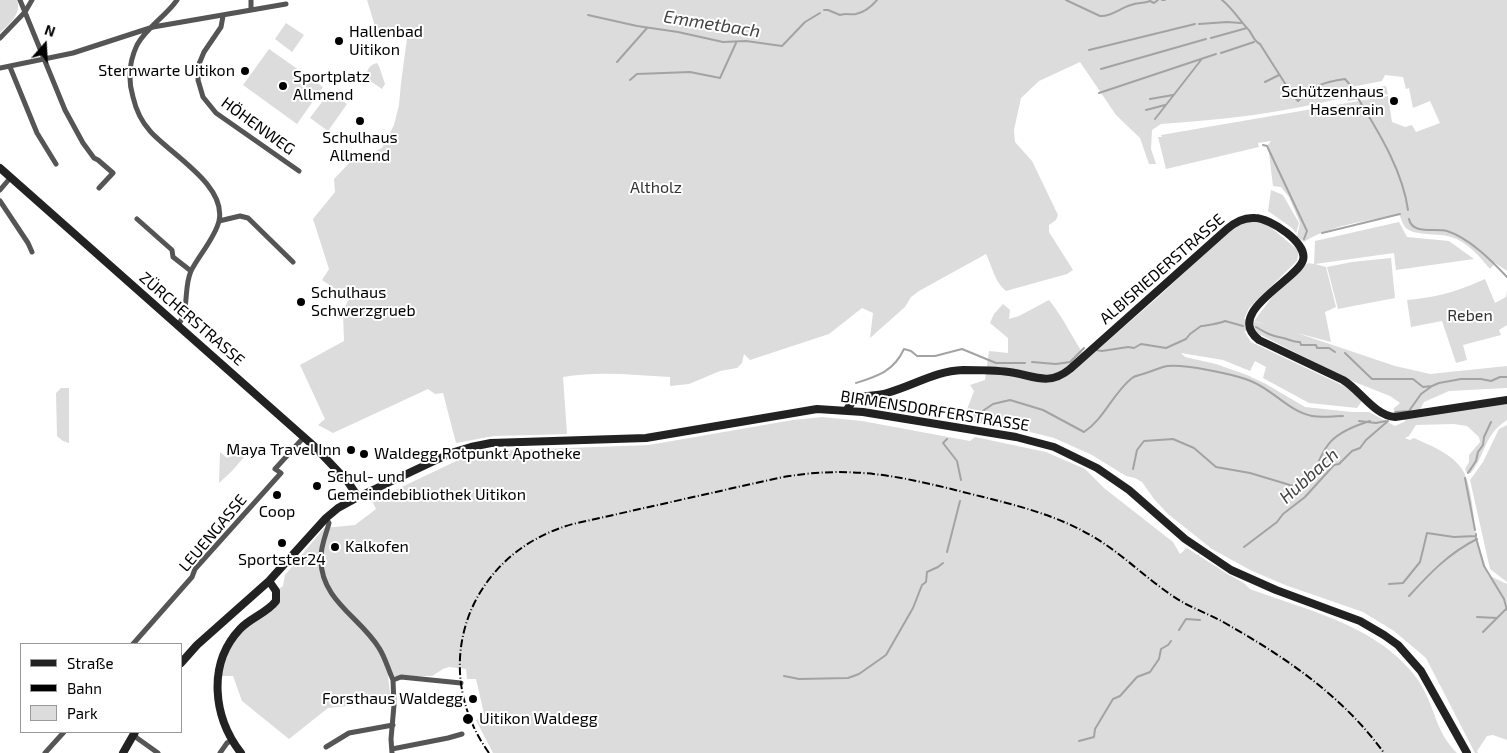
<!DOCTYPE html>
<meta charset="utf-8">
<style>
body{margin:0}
#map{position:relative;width:1507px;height:753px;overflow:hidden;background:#fff;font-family:"Exo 2",sans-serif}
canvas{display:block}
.legend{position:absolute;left:20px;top:643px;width:162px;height:90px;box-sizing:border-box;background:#fff;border:1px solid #999;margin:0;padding:6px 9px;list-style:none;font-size:15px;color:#000}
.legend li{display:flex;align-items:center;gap:10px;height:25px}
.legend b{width:25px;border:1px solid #999}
.north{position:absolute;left:20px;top:20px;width:50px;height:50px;-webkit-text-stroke:4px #fff;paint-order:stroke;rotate:19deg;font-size:14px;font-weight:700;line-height:20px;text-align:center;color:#000}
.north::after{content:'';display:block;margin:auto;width:18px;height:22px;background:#000;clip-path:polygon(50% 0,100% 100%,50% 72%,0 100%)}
</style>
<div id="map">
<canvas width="1507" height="753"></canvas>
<ul class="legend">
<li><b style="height:6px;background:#222"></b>Straße</li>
<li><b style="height:6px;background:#000"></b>Bahn</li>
<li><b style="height:14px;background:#dcdcdc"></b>Park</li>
</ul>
<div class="north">N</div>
</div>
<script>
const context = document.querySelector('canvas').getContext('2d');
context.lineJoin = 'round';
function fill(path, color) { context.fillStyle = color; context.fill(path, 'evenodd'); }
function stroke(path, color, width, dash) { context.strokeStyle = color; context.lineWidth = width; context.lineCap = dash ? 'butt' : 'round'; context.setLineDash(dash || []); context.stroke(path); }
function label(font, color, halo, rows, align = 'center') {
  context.font = font + ' "Exo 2",sans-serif'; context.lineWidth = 4; context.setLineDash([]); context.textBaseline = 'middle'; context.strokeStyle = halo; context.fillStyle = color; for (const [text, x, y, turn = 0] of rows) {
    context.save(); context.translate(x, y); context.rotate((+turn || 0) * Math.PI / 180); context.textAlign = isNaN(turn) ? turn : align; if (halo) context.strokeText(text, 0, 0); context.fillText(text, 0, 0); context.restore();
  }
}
fill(new Path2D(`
 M0 0H17C22 14 9 24 0 33Z
 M367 0H1507V271L1495 263 1490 269C1480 257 1468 242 1451 237 1439 233 1414 236 1406 228 1403 225 1401 218 1399 214 1369 221 1329 225 1304 242L1297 237 1300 223 1289 197 1281 187 1273 186 1268 145 1271 141 1258 143 1259 147 1166 169 1158 137H1162L1161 135 1388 96 1392 122 1405 127 1412 125 1416 132 1440 123 1430 101 1413 108 1409 88 1406 89 1403 77 1385 75 1382 81 1341 89 1342 98C1282 113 1222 120 1161 124L1152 130 1151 149 1156 164H1149L1140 138 1116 115 1080 62 1039 81 1021 98 1014 130 1015 142 1032 161 1058 215 1056 220 1049 225V232L1073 270 1067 274 1006 291C995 283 992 266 986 254L919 291 911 297 905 307 870 338 873 313 862 308 829 334 750 360 744 354 742 363 737 368 720 371 689 384 670 386V377C634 375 599 371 563 377L567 434 494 436 456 443 443 393 435 394 428 389 333 433 318 425 325 419 300 365 344 341 343 312 349 298 322 280 329 269 313 219 335 192 334 179 353 159 359 160 382 148 394 125 399 105 401 83 408 31 379 39Z
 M286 23 304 35 292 52 275 39Z
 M269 49 323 87 297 124 243 85Z
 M377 63 379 66 385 84 382 89 366 78C366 71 370 64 377 63Z
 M1386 86 1388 94 1348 101 1347 92Z
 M330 91 347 104 328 131 310 118Z
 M1271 190 1283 195 1299 223 1296 233 1292 228 1268 211Z
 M1250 221 1268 225 1299 251 1297 261 1249 308 1244 319 1267 325 1254 321 1276 292 1308 263 1314 264 1315 241 1399 222 1407 237 1449 241 1474 259 1396 270 1394 253 1315 264 1326 267 1336 307 1325 312 1331 342 1297 333 1395 366 1430 374 1507 366V388L1449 391 1424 402 1416 418 1507 402V420C1483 436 1487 452 1471 473H1467L1465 469 1469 462V455L1480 442 1479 437 1467 426 1454 424 1416 425 1409 436 1405 438 1410 440 1414 438C1431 446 1451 453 1462 469 1472 485 1473 515 1476 534 1479 547 1484 561 1488 575L1507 584V740L1493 735 1487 736 1477 751 1478 753H1475L1426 658 1394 631 1363 612 1285 585 1250 570 1212 549 1168 514 1154 499 1142 482 1135 478 1126 476 1092 455 1054 438 1026 431 963 420 974 391 970 385 985 380 989 351 1008 353V338L990 323 994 314 1003 304 1010 310 1009 319 1019 316 1049 300C1064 318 1073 340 1087 359L1156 299 1232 228ZM1244 331 1261 335 1352 381 1390 396 1400 403 1393 409 1406 421 1395 426 1369 412H1352L1305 407 1266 384 1247 375 1216 364 1185 357 1181 353 1223 360 1250 371 1255 361 1266 367 1263 378 1309 403 1357 408 1362 401 1354 392 1344 386 1251 342Z
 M1391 258 1395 298 1338 309 1327 267 1352 262Z
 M1485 279 1495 303 1506 297 1507 291V325L1499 330 1501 335 1463 345 1467 360 1456 363 1442 321 1411 327 1407 300C1438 297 1456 292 1485 279Z
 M61 388H69V443L63 441 57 436 56 393Z
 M822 417 862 421 970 441 975 437 1046 452 1085 469 1104 488 1173 542 1180 554 1187 548 1229 575 1244 583 1250 589C1309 611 1380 626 1418 680 1435 705 1435 732 1457 753H493L476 720 485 718 476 679H467L466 669 449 667 443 669 432 676H388L391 701 328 708 289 739 242 701 233 676H218L234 637 272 605 276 591 283 586 285 575 324 528 355 525 376 509 372 501 469 455 488 451 649 445 793 420Z
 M1507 425V582L1490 569 1470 480 1483 462 1499 429Z
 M251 449 232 471 219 483 220 452 227 458Z`), '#dcdcdc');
stroke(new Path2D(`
 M1066 0 1100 16C1111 17 1120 8 1131 5 1138 2 1143 4 1150 1L1154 3 1158 0
 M1162 0H1165
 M1222 0C1232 8 1239 19 1247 28 1253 33 1252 40 1260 44L1286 85
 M824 10H828L840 15C846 13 850 15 856 14 865 12 871 7 877 0
 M588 15 637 26 678 32 723 42 746 41 782 46 805 22 820 13
 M1199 24 1227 22 1241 23
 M1211 38 1247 28
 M1089 50 1195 24
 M1221 53 1254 42
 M617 62 647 28
 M1101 69 1206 39
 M630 80 637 74 690 72 720 78 736 43
 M1265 82 1279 75
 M1289 90 1298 101C1314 85 1324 82 1345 79 1352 86 1357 96 1362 105 1381 136 1403 173 1408 210
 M1099 93 1216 54
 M1150 99 1173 95
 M1146 110 1165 105
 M1155 119 1201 60
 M1263 145 1267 146 1307 231 1304 239
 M1409 219C1412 235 1435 228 1447 231 1469 238 1491 260 1507 277
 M1322 233 1400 214
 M1256 327C1266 333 1271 336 1283 338 1289 339 1294 343 1300 342L1301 345H1316L1317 348H1329L1335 352
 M1096 350 1102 351 1128 347 1134 348 1141 344 1166 348 1186 339 1190 334 1201 326C1205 326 1221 323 1225 321L1243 326
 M1345 353 1372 379H1413L1423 387 1432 386 1439 383 1461 379H1481L1491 381 1500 377H1507
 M1032 362 1056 364 1070 362 1084 348
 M856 383C878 376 894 371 904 349L911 351 917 356H935L962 349 996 363H1025
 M1395 412 1409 411 1421 394 1432 386
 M977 415 993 404 1010 400 1043 410 1084 432C1104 419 1113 393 1132 378 1136 375 1141 375 1146 373 1152 371 1157 369 1163 367 1178 362 1238 375 1253 382 1274 391 1290 412 1312 416 1322 418 1333 416 1343 416
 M1359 421 1376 423 1386 421
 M947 439 943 443 957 461 961 480
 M1133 469 1137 450 1144 441 1173 439 1194 448 1216 467 1250 473 1290 485 1306 487 1310 483C1325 445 1328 434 1370 421
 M1468 473 1476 461 1478 452 1483 445 1484 437 1491 422
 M1465 478 1475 530
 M1476 538 1484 566 1504 599 1507 610
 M1244 547 1277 522 1283 514 1305 497 1334 465 1339 464 1352 451 1360 448 1366 440 1388 421
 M947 552 960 501
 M1389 584 1403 583 1420 562 1427 533 1454 537 1476 536V534
 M1409 596C1430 573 1449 553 1477 539
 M1477 617 1497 618
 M1179 630 1186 619 1200 620
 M1483 632 1506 609
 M784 676 799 679 848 678 859 674 886 655 913 608 922 585 926 582 927 572 938 567 943 563
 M1079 741 1094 737 1095 729 1113 699 1120 696 1137 677 1150 672 1159 659 1161 649 1168 645 1171 641`), '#a3a3a3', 2);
stroke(new Path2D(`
 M20 0 65 110 83 143 94 158 98 160 113 173 99 188
 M177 0C166 16 146 28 137 45 129 62 128 80 133 97 136 110 141 121 150 131 170 154 227 185 219 221 215 238 199 255 191 271 183 289 190 310 178 325
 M251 0V10
 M223 16 221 27 204 52 199 64 198 80 203 97 216 113 299 171
 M0 38 25 12 32 0
 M10 67 37 133 56 164
 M0 68 73 53 153 27 286 4
 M0 190 11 177
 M0 201 28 243 32 252
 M137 219 172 250 173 257 191 271
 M219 221 240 216 248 218 293 262
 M326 518 329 523C326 535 320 547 321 560 321 600 361 618 379 648 385 657 388 669 393 680
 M133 644 192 577 195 569 281 473 275 469 304 437
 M134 734 137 738 158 753
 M326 747 349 733 393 725
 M392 749 448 738 462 734
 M45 753 64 732
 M220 753 227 743 232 740
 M392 753 391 739 394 705 393 680 401 677 461 683`), '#555', 5);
stroke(new Path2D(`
 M0 168 315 447 348 482 358 497
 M847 410C856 392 870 398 887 393 913 386 935 371 963 370 978 370 994 370 1009 372 1033 375 1048 387 1070 369L1227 229C1235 222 1244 217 1255 218 1270 218 1308 243 1303 260 1298 280 1223 312 1259 340L1343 380C1360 390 1375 416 1395 417L1507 400
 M181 663 197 645 269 581 326 518 338 508 358 497 451 453 471 447 491 443 646 438 817 409 863 412 1016 437 1054 447 1097 468 1129 490 1185 539 1231 570 1276 590 1360 621 1384 635 1398 645 1421 671 1467 753
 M123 753 135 732
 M241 753C213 717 207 664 240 629 250 618 267 613 276 601V591L269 581`), '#222', 8);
stroke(new Path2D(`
 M489 753C426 665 470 552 573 524L778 478C853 464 904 477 975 495 1016 505 1056 515 1092 536 1125 555 1151 584 1184 603 1197 610 1211 615 1225 623 1285 657 1343 696 1384 753`), '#000', 2, [8, 2.5, 1, 2.5]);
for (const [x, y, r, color] of [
 [339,41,5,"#000"],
 [245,71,5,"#000"],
 [283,86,5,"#000"],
 [1394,101,5,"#000"],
 [360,121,5,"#000"],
 [301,302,5,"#000"],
 [351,450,5,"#000"],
 [364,454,5,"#000"],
 [317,486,5,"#000"],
 [277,495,5,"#000"],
 [282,543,5,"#000"],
 [335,547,5,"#000"],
 [473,699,5,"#000"],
 [468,719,6,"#000"]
]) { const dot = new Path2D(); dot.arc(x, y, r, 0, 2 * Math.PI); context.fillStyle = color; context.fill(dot); stroke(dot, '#fff', 2); }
label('16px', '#000', '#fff', [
 ["Hallenbad",349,32],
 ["Uitikon",349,50],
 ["Sternwarte Uitikon",235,71,"right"],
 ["Sportplatz",293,77],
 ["Allmend",293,95],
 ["Schützenhaus",1384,92,"right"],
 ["Hasenrain",1384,110,"right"],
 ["Schulhaus",360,138,"center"],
 ["Allmend",360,156,"center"],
 ["Schulhaus",311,293],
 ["Schwerzgrueb",311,311],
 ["Maya Travel Inn",341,450,"right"],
 ["Waldegg Rotpunkt Apotheke",374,454],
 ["Schul- und",327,477],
 ["Gemeindebibliothek Uitikon",327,495],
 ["Coop",277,512,"center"],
 ["Kalkofen",345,547],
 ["Sportster24",282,560,"center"],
 ["Forsthaus Waldegg",463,699,"right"],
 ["Uitikon Waldegg",479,719]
], 'left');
label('16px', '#000', '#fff', [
 ["HÖHENWEG",258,126,36],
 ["ALBISRIEDERSTRASSE",1162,269,-41],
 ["ZÜRCHERSTRASSE",192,319,41],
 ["BIRMENSDORFERSTRASSE",935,411,9],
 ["LEUENGASSE",213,533,-50]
]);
label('16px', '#333', '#fff', [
 ["Altholz",656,188],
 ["Reben",1470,316]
]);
label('italic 18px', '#444', '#fff', [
 ["Emmetbach",712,24,9],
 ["Hubbach",1309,476,-42]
]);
</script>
